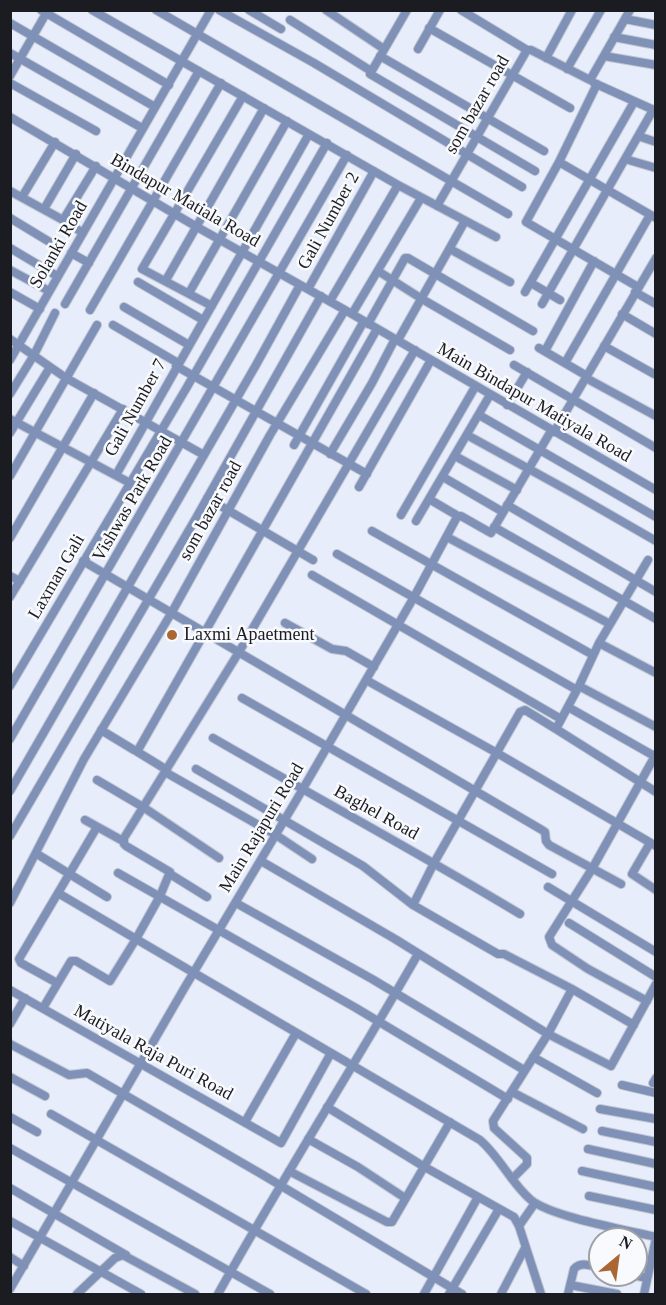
<!DOCTYPE html>
<style>
body{margin:0}
#map{position:relative;width:666px;height:1305px;overflow:hidden;background:#e7edfa;font-family:Georgia,serif}
canvas{display:block}
.frame{position:absolute;inset:0;border:12px solid #1a1c21;pointer-events:none}
.north{position:absolute;left:588px;top:1227px;width:60px;height:60px;box-sizing:border-box;background:#f9fafd;border:2px solid #a0a1a5;border-radius:50%;rotate:29deg;font-size:16px;font-weight:700;line-height:24px;text-align:center;color:#1a1c21}
.north::after{content:'';display:block;margin:auto;width:21px;height:27px;background:#aa6734;clip-path:polygon(50% 0,100% 100%,50% 72%,0 100%)}
</style>
<div id="map">
<canvas width="666" height="1305"></canvas>
<div class="frame"></div>
<div class="north">N</div>
</div>
<script>
const context = document.querySelector('canvas').getContext('2d');
context.lineJoin = 'round';
function stroke(path, color, width, dash) { context.strokeStyle = color; context.lineWidth = width; context.lineCap = dash ? 'butt' : 'round'; context.setLineDash(dash || []); context.stroke(path); }
function label(font, color, halo, rows, align = 'center') {
  context.font = font + ' Georgia,serif'; context.lineWidth = 5; context.setLineDash([]); context.textBaseline = 'middle'; context.strokeStyle = halo; context.fillStyle = color; for (const [text, x, y, turn = 0] of rows) {
    context.save(); context.translate(x, y); context.rotate((+turn || 0) * Math.PI / 180); context.textAlign = isNaN(turn) ? turn : align; if (halo) context.strokeText(text, 0, 0); context.fillText(text, 0, 0); context.restore();
  }
}
const street = new Path2D(`
 M41 10 169 85
 M92 10 398 185 496 237
 M156 10 508 214
 M219 10 314 63 522 187
 M249 10 281 29
 M326 10 384 49
 M407 10 370 74 535 171
 M461 10 527 50
 M625 19 656 25
 M290 20 371 71
 M10 23 155 107
 M429 28 570 108
 M614 37 656 45
 M418 49 440 10
 M10 53 142 128
 M380 56 544 151
 M604 56 656 65
 M546 58 572 10
 M567 69 601 10
 M10 76 48 10
 M10 83 96 131
 M594 83 656 111
 M597 84 559 162 526 222 638 287
 M10 117 197 227 345 310 656 490
 M638 136 656 142
 M625 159 656 168
 M559 162 656 218
 M10 191 63 220 96 166
 M22 197 55 142
 M437 206 527 50H531L590 80 630 10
 M44 209 76 154
 M10 218 48 241
 M63 220 83 233
 M10 248 57 276
 M450 249 510 282
 M71 253 89 263
 M10 270 49 291
 M378 271 422 299 510 350
 M166 280 264 108
 M138 282 203 320
 M531 283 560 300
 M308 289 374 171
 M10 292 40 309
 M525 292 634 102
 M635 292 656 304
 M189 293 287 121
 M330 301 398 185
 M65 304 199 71
 M542 304 653 110
 M212 306 142 269 243 96
 M124 307 189 345
 M90 310 221 83
 M352 314 421 198
 M622 314 656 334
 M368 324 405 258H408L533 331
 M113 325 178 363
 M10 339 66 378 204 455
 M398 340 465 221
 M604 346 654 374
 M539 348 587 376
 M415 350 239 652 124 838V844L126 846 170 872 160 896 136 939 480 1140C500 1157 511 1183 531 1200 552 1217 627 1230 656 1237
 M545 351 594 261
 M10 360 211 10
 M565 363 650 215
 M514 365 656 448
 M176 366 367 474
 M586 378 656 416
 M10 394 34 355 55 313
 M507 405 527 372
 M479 415 656 517
 M10 419 130 483
 M554 432 656 258
 M10 433 50 367
 M467 435 569 491 656 541
 M294 445 364 321
 M330 454 372 383 395 339
 M455 456 517 490
 M116 475 309 134
 M10 476 97 325
 M443 477 503 512
 M359 487 431 360
 M207 498 313 560
 M429 499 458 516
 M507 505 656 592
 M401 515 475 387
 M416 521 490 395
 M494 527 656 619
 M372 531 593 655
 M447 537 610 624
 M10 538 94 393
 M337 554 577 690
 M83 561 542 830 545 832 546 841 549 845 621 884
 M312 575 561 719
 M10 576 20 581
 M10 597 123 409
 M285 623 332 649 346 651 374 667
 M599 643 656 673
 M366 680 497 753 656 846
 M10 686 187 387 327 143
 M579 686 656 727
 M242 698 552 874
 M568 707 656 757
 M556 729 656 792
 M101 730 134 750H138L377 329
 M213 738C315 797 419 853 520 914
 M10 739 347 155
 M136 751 167 770
 M196 769 363 866 413 905 498 954H504L572 989 634 1025
 M165 772 276 835 312 859
 M97 780 143 807 219 858
 M10 791 256 365 300 285
 M85 820 123 841
 M10 836 196 518 321 296
 M650 843 632 874 656 890
 M37 854 107 897
 M261 861 395 939 548 1034 611 1066 656 984
 M118 873 356 1008 508 1099
 M170 874 207 897
 M548 887 656 952
 M10 903 84 759 172 612 270 435 345 310
 M236 903 372 979 524 1070
 M413 905 434 863 520 712 525 710 556 729 579 686 599 643 648 560
 M569 923 656 977
 M57 983 21 963 19 959 97 827
 M10 990 281 1143 331 1053
 M647 1001 588 969 552 945 549 937 592 869 656 754
 M43 1008 71 961H76L110 981 136 939 58 893
 M10 1024 25 998
 M10 1044 69 1075 87 1073 263 1175 462 1294
 M533 1057 597 1093
 M10 1077 45 1096
 M653 1083 656 1078
 M622 1085 656 1093
 M512 1092 583 1129
 M327 1107 423 1166 514 1217 519 1226
 M600 1109 656 1119
 M51 1114 366 1294
 M10 1117 37 1132
 M245 1122 296 1033
 M602 1131 656 1142
 M308 1139 358 1167 405 1198
 M10 1148 270 1294
 M588 1149 656 1164
 M289 1171 387 1222H392L450 1122
 M582 1171 656 1187
 M512 1179 527 1164V1158L494 1128 493 1121 548 1034 572 989
 M10 1188 126 1255
 M589 1196 656 1210
 M535 1203 519 1226 541 1294
 M10 1221 141 1294
 M10 1257 24 1266
 M633 1275 647 1278
 M570 1285 617 1294
 M10 1289 185 987 297 799 414 597 457 517 461 516 491 533 551 431
 M77 1294 115 1258 123 1255 195 1294
 M218 1294C282 1179 353 1068 418 954
 M424 1294 478 1197
 M449 1294 499 1209
 M501 1294 525 1248
 M568 1294 574 1269C581 1261 591 1266 600 1268
 M644 1294 656 1238`);
stroke(street, '#c2c7d3', 10);
stroke(street, '#8091b7', 8);
for (const [x, y, r, color] of [
 [172,635,6,"#aa6734"]
]) { const dot = new Path2D(); dot.arc(x, y, r, 0, 2 * Math.PI); context.fillStyle = color; context.fill(dot); stroke(dot, '#f9fafd', 2); }
label('18px', '#1a1c21', '#f9fafd', [
 ["som bazar road",478,105,-60],
 ["Bindapur Matiala Road",185,201,30],
 ["Gali Number 2",329,221,-61],
 ["Solanki Road",59,245,-60],
 ["Main Bindapur Matiyala Road",534,403,30],
 ["Gali Number 7",136,408,-61],
 ["Vishwas Park Road",133,499,-60],
 ["som bazar road",211,511,-61],
 ["Laxman Gali",57,577,-60],
 ["Baghel Road",376,813,29],
 ["Main Rajapuri Road",262,828,-59],
 ["Matiyala Raja Puri Road",153,1053,29]
]);
label('18px', '#1a1c21', '#f9fafd', [
 ["Laxmi Apaetment",184,635]
], 'left');
</script>
